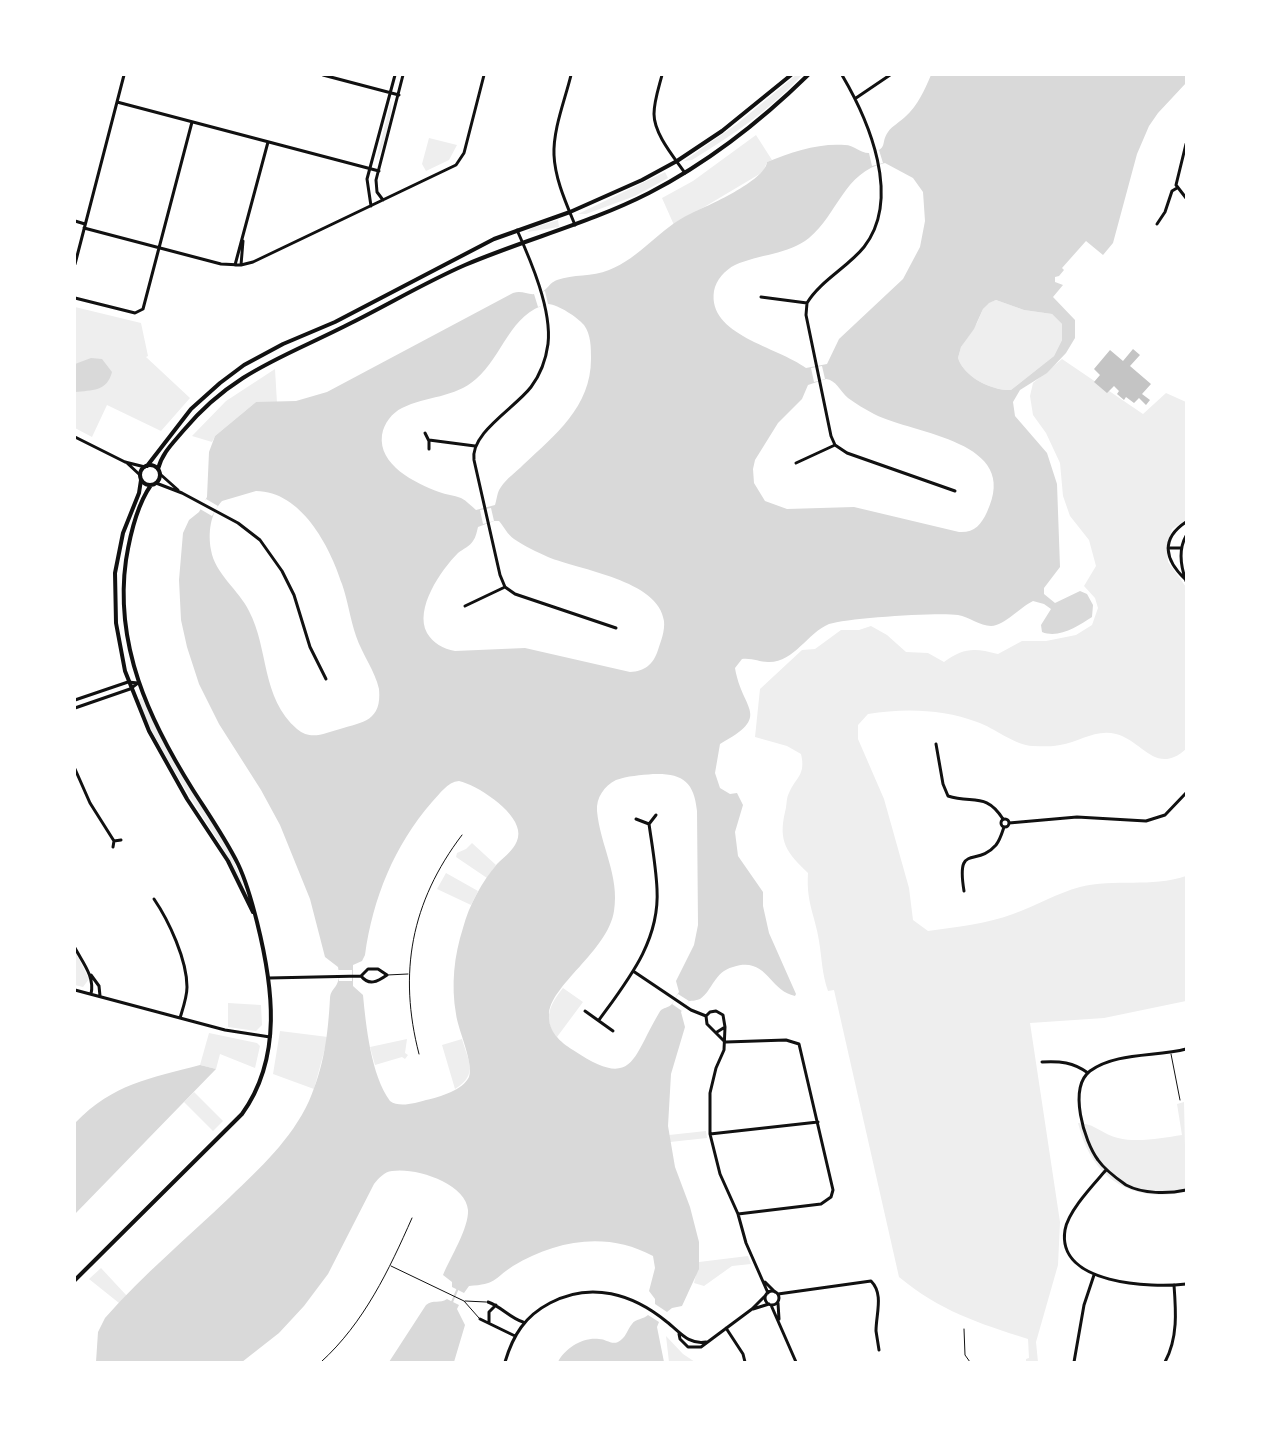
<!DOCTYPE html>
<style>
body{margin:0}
#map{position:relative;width:1261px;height:1437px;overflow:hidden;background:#fff;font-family:Overpass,sans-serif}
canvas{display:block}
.frame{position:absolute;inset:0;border:76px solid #fff;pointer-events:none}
</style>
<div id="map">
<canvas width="1261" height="1437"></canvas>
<div class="frame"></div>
</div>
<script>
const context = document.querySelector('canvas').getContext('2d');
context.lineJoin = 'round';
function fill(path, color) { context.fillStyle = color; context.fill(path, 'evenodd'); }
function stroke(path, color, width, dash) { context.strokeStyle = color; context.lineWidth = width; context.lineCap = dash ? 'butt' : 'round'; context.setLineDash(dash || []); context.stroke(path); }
fill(new Path2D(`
 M796 75H802C770 110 733 135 692 160L684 161 737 124Z
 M391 101C393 114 383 150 376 161Z
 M756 135 772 160 767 162 763 172 674 225 662 198 693 181Z
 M429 138 457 145 449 160 426 171 422 164Z
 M665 172 668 178 635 196 586 214H578Z
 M558 220 559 227 527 232 532 228Z
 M996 300 1024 310 1052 314 1062 324V340L1054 356 1011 390C992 391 964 377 958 358L961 347 977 323 983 309 988 303Z
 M75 307 141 323 148 356 146 357 190 398 161 431 107 405 92 437 75 428Z
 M1062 359 1143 414 1166 393 1186 402V520L1172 529 1167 549 1168 562 1186 587V749C1156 776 1143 741 1116 734 1095 729 1080 742 1060 745 1052 747 1042 746 1033 746 1014 745 995 728 977 722 943 709 904 708 868 714L858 725V739L884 799 909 888 913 920 928 931C957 927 986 924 1013 914 1036 906 1057 893 1080 887 1115 878 1151 888 1186 876V1001L1104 1018 1030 1023 1060 1222 1058 1265 1036 1342 1038 1362H1026V1359L1029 1358 1028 1339C978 1323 940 1311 899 1277L834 990 828 991C822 974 822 959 819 941 815 915 806 903 808 873 787 853 778 842 785 812 787 806 786 798 789 793 796 777 806 775 801 754L787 746 755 737 760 689 802 650 815 649 841 630H859L871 626 887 635 906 652 928 653 944 662C964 647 975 648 998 654L1022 641H1046L1076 635 1092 625 1098 608 1095 598 1084 586 1096 566 1089 540 1070 516 1063 496 1060 463 1046 433 1033 415 1030 396 1033 383Z
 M275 369 277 403 256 402 215 436 212 442 192 436 226 401Z
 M142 698 175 763 230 852 245 888C235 878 229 858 221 845 190 798 161 751 136 700Z
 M472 843 496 865 487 878 456 857 457 853 466 849Z
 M446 873 478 891 471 905 437 889Z
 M75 951 89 979 83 987 75 985Z
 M563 988 583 1002 557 1037C542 1020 550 1004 563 988Z
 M228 1003 261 1005 262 1025 256 1031 228 1027Z
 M280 1031 328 1037 314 1089 273 1074Z
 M209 1033 257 1043 260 1046 255 1068 220 1054 216 1069 200 1065Z
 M407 1039 405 1053 408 1055 405 1059 402 1057 375 1065 370 1047Z
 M462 1039C468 1061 479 1074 455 1089L442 1045Z
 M194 1092 223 1121 213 1131 184 1102Z
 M1184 1102 1186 1192C1130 1204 1091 1177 1078 1123 1094 1123 1104 1135 1118 1138 1138 1143 1162 1138 1182 1135L1177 1104Z
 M706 1131 707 1138 670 1142 669 1135Z
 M748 1256 751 1264 732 1266 704 1286 694 1283 699 1262Z
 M101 1268 127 1296 119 1303 89 1279Z
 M666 1336 683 1354 695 1362H669Z`), '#eee');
fill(new Path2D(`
 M931 75H1186V83L1158 113 1149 126 1137 154 1113 243 1103 255 1086 241 1062 268 1064 270 1059 276 1055 277V282L1063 285 1053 297 1075 320V338L1066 353 1047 373 1020 390 1013 402 1015 416 1047 453 1057 484 1060 567 1044 588V594L1055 603 1080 591 1087 594 1093 605 1092 617C1078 626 1059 639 1042 632L1041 625 1051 609 1044 604 1033 601C1019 608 1005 625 991 626 980 626 969 617 958 615 939 612 847 618 829 624 807 633 794 663 768 662 759 662 753 658 742 659L735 668C742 711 773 715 720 744L715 773 720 788 730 794 737 793 743 805 735 832 738 856 763 892V906L769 933 796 994 795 996C769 991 767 956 733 967 714 972 713 990 700 999 698 1000 692 1001 689 1001L681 1012 685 1027 671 1074 668 1126 675 1167 690 1207 699 1242V1269L682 1306 672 1308 667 1312 655 1304V1299L649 1291 655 1268 653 1256C607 1231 556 1240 513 1266 492 1280 497 1284 469 1286L464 1293 452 1287V1282L443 1275C450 1258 469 1228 468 1210 466 1183 415 1167 392 1171 384 1172 379 1178 374 1184L328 1274 304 1306 279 1333 242 1362H96L98 1332 105 1318C143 1275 188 1237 230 1197 260 1168 291 1140 309 1101 324 1067 328 1035 330 998 331 986 342 988 338 967L325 957 310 899 280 825 261 790 219 724 199 684 187 647 181 620 179 580 183 533 189 520 199 512 207 497 209 452 215 436 256 402 296 401 327 392 513 293C522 290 527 295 535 294 548 292 547 284 557 280 573 274 592 277 609 270 640 258 660 228 690 214 707 206 765 181 767 162 792 152 818 143 845 145 854 145 861 154 870 153 889 149 880 143 888 132 892 126 900 122 905 117 918 105 924 91 931 75ZM885 163 913 178 923 192 925 221 920 247 903 279 839 339 827 364 806 368C778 347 707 335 714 291 716 280 725 270 735 265 759 254 788 255 809 238 838 214 844 172 885 163ZM996 300 1024 310 1052 314 1062 324V340L1054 356 1011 390C992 391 964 377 958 358L961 347 974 329 983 309 989 303ZM548 304C559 305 577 317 584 325 591 335 591 347 591 359 591 407 555 435 523 465 516 472 506 479 501 487 497 492 497 499 495 505L476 510C471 506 467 501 461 498 454 495 446 495 439 492 415 483 378 465 382 435 384 423 392 413 402 408 426 396 455 398 476 379 503 356 510 313 548 304ZM826 379C836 380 840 391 848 398 856 404 865 409 874 414 915 435 1022 440 987 512 981 525 974 533 959 532L854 507 787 509 765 501 754 483 753 469 755 460 778 423 802 399 808 385ZM256 491C301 491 330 546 342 584 348 601 350 619 356 636 362 654 375 671 379 689 382 721 363 722 340 729 325 733 311 741 297 729 261 698 269 649 249 611 239 590 215 574 211 550 208 533 210 514 222 501ZM494 521H499C504 527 508 535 514 539 524 546 537 552 548 557 579 570 659 580 664 621 665 631 661 641 658 650 653 665 645 671 630 672L525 648 455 651C443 649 433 643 427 633 414 609 441 570 458 553 463 549 470 546 473 541 476 537 477 531 478 527ZM653 774C682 773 694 781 697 811L698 925 694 945 676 981 679 992C676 996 674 1002 671 1005 666 1009 662 1007 659 1013 632 1058 634 1091 573 1050 560 1042 548 1031 549 1015 549 986 608 951 614 911 620 876 600 845 597 811 596 798 604 786 616 780 627 776 641 775 653 774ZM459 781C477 785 515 810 518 830 519 835 518 840 515 845 511 852 503 858 497 864 482 882 469 905 463 928 454 956 451 985 456 1014 458 1030 474 1063 469 1077 463 1090 440 1097 426 1100 416 1103 399 1108 390 1101 371 1075 366 1026 363 995L353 986V965L362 961 365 955C373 898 394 846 432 802 440 794 447 782 459 781Z
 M91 358 102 359 112 372C107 392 92 390 75 392V364Z
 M200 1065 216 1069 75 1214V1123C114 1083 149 1079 200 1065Z
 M447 1299 459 1305 457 1309 465 1325 454 1362H389L426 1305C433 1299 440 1304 447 1299Z
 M648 1315 659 1322 657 1327 664 1362H558C565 1348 583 1337 599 1339 606 1339 611 1345 618 1342 626 1338 627 1330 632 1324 635 1319 644 1319 648 1315Z`), '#d9d9d9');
fill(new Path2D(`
 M879 150 883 163 872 166 869 153Z
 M545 291 548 304 538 307 534 294Z
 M822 366 825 379 814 382 811 368Z
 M206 499 218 506 212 516 200 509Z
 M491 508 494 521 483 524 480 510Z
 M338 970H352V981H339Z
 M678 994 689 1001 682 1011 672 1004Z`), '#fff');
stroke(new Path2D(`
 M452 1302 458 1288`), '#d9d9d9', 2);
fill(new Path2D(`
 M1133 349 1140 355 1130 366 1151 384 1142 394 1150 400 1146 405 1139 398 1134 403 1126 397 1124 400 1117 394 1119 391 1114 386 1107 393 1094 382 1100 375 1094 369 1110 350 1123 361Z`), '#c4c4c4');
stroke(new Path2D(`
 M387 975 408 974
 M419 1054C398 973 411 902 462 835
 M1171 1054 1180 1100
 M391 1266 464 1301 479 1318
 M465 1301 486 1302
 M964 1329 965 1355 970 1362
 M321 1362C364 1323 389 1270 412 1218`), '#111', 1);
stroke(new Path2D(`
 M323 75 399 95
 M571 75C565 100 553 129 554 155 555 179 566 203 575 225
 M662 75C659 87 654 101 654 114 654 134 674 157 685 173
 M842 75C869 121 902 198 864 247 848 267 820 281 807 303L806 315 831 436 835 445 847 453 955 491
 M856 98 890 75
 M117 102 379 171
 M1186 144 1176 185 1186 198
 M383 200 377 192 376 180 403 75
 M371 206 367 179 395 75
 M75 221 85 224
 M1157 224 1165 212 1172 191 1177 188
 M84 228 221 264 241 265 253 262 456 165 464 153 484 75
 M517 230C531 261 552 310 548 344 546 359 540 375 531 387 515 408 470 433 474 460L500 575 505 587 515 594 616 628
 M75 264 124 75
 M235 265 268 142
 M241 265 243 241
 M761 297 807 303
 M75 298 135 313 143 309 192 122
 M425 433 429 441V449
 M75 437 125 462 145 467
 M429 440 475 446
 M126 462 140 475
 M796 463 835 445
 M160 474 178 490
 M156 483 182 493 238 523 260 540 282 571 294 595 310 647 326 679
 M1186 536C1178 550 1181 567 1186 581
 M1168 548H1181
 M1185 579C1165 560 1160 539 1186 522
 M465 606 505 587
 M75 700 128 682 138 683
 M75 708 130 689 138 683
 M936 744 943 784 948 796C973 804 986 792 1003 819
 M75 769 90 803 114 841
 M1001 823a4 4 0 1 1 8 0a4 4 0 1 1-8 0Z
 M636 819 649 824 656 815
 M1009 823 1077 817 1146 821 1165 815 1186 793
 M113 847 114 841 121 840
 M964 891C956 842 976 868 996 845 1000 840 1002 833 1004 827
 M154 899C169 921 187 960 187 987 187 997 183 1008 180 1018
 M75 948C83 963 95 977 91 994
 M633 971 691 1010 706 1016
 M91 975 99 986 100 996
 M269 978 361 976C369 986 377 982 387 975L378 969H368L361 976
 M75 990 225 1030 270 1037
 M585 1011 613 1031
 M706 1016 710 1012 716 1011 723 1015 725 1027 717 1032
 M706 1016 707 1024 725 1042
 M599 1020C628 980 660 941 657 889 656 867 652 845 649 824
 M725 1027 724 1050 716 1068 710 1093V1134L720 1174 738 1214 746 1243 768 1293
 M726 1042 786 1040 799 1044 833 1190 831 1197 821 1204 738 1214
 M1186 1049C1156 1057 1116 1052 1090 1071 1068 1088 1084 1141 1098 1160 1105 1170 1116 1178 1126 1185 1143 1194 1168 1194 1186 1190
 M1042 1062C1060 1061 1073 1062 1088 1073
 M710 1134 818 1122
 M1106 1170C1094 1184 1068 1211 1065 1230 1056 1285 1152 1288 1186 1284
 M765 1282 775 1292
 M765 1298a7 7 0 1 1 14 0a7 7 0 1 1-14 0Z
 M778 1294 871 1281C884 1294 876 1314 876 1331 877 1337 878 1344 879 1350
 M488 1302C502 1307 510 1318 523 1322
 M778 1303 779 1319
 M771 1305 796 1362
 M753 1309 769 1304
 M480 1319 515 1336
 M489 1323V1312L496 1305
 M726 1328 743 1354 745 1362
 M679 1334 680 1339 688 1347H701L752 1309 766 1295
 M505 1362C513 1335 525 1316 550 1303 591 1281 633 1294 667 1322 680 1332 688 1345 706 1342
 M1074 1362 1084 1305 1094 1275
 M1165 1362C1178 1338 1176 1311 1174 1285`), '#111', 3);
stroke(new Path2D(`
 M140 475a10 10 0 1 1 20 0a10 10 0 1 1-20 0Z
 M147 466 191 409 220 383 244 365 283 344 335 322 494 239 570 212 642 180 677 161 722 131 791 75
 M158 469C162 453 173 443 183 431 233 371 285 357 351 323 389 304 426 282 465 265 526 239 590 223 649 193 709 162 760 122 808 75
 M141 480 139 493 123 533 115 573 116 623 125 671 149 731 187 799 228 861 253 912
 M75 1280 242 1114C283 1057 273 986 257 922 252 902 247 883 238 864 225 838 209 815 193 790 149 720 114 645 126 560 130 535 137 505 151 485`), '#111', 4);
</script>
